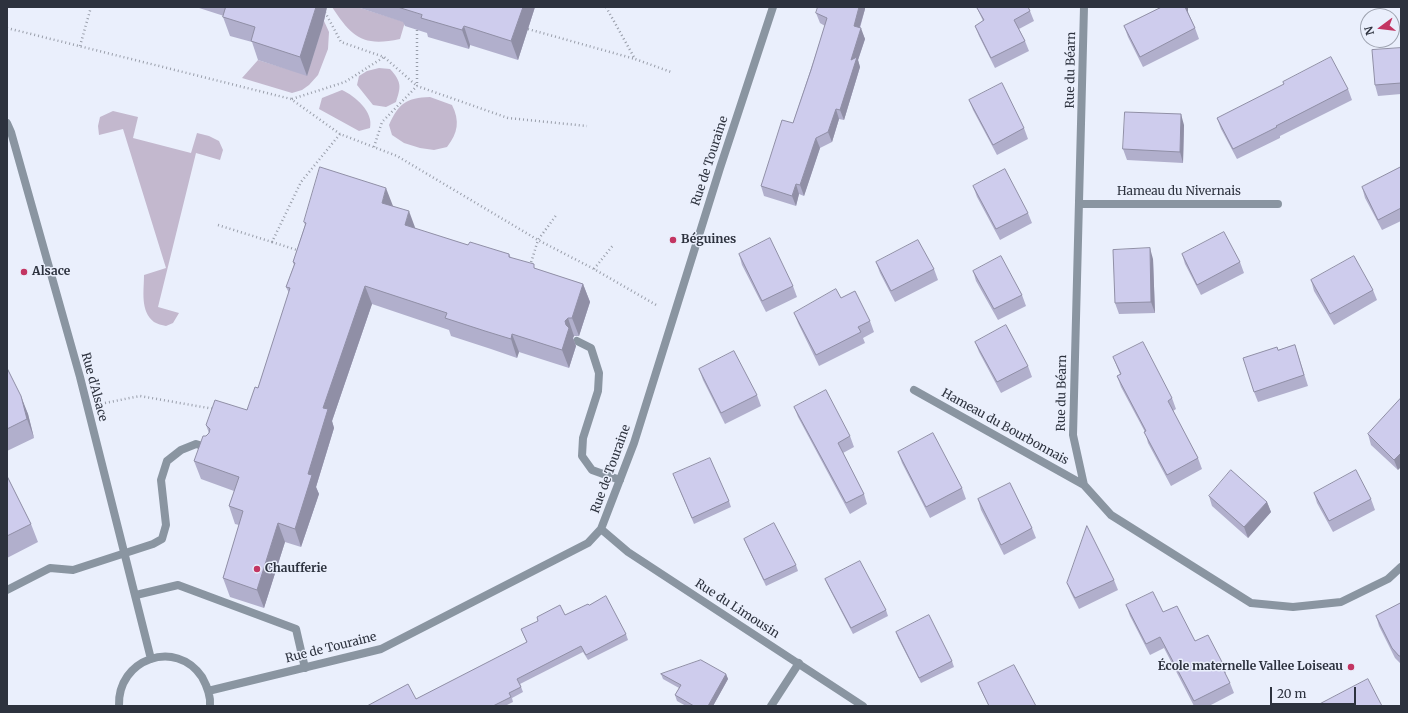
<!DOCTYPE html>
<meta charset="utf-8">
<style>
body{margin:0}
#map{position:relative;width:1408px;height:713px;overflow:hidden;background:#eaeffc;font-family:Merriweather,serif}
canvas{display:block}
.frame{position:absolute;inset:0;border:8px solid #2d323e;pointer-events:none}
.north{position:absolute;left:1360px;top:8px;width:40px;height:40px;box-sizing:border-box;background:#eaeffc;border:1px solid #9ea3b0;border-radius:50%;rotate:255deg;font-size:11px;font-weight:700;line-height:16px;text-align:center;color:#2d323e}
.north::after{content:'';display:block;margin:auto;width:14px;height:18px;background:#c33562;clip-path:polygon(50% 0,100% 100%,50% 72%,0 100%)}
.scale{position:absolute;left:1270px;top:687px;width:86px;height:18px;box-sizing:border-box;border:2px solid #2d323e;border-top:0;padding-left:5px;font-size:12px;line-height:14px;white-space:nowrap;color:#2d323e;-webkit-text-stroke:3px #eaeffc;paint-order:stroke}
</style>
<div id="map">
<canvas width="1408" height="713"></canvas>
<div class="frame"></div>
<div class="north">N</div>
<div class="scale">20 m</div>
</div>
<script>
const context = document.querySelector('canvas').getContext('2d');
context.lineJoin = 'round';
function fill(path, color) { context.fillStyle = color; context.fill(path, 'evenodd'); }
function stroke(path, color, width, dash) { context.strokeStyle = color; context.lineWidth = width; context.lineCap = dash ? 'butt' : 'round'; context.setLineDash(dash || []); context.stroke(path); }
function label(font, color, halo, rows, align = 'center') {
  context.font = font + ' Merriweather,serif'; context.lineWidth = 3; context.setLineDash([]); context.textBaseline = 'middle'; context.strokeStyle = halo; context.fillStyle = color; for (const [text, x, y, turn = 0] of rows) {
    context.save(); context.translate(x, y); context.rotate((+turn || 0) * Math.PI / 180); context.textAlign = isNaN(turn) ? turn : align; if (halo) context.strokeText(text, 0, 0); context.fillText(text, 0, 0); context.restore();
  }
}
fill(new Path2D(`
 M332 7H357L405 22 400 39C362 47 352 37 332 7Z
 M324 21 329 32 328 49 318 75 309 85 302 90 292 93 242 78 258 60 307 75Z
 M379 68 390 69C402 82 401 87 396 102L386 107 373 105 357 85 359 76 367 71Z
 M342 90C355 96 374 112 370 128L359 131 319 109 322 98Z
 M430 97 452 105C460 121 458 133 447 147L434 150 420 148 404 143 392 135 389 125C399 103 406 98 430 97Z
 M113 111 138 117 133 138 191 153 197 133 209 136 219 141 223 150 220 160 196 153 158 307 179 313 173 323 166 326C162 325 157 324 154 322 140 311 144 291 144 275L166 268 123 129 99 135 98 126 100 117Z`), '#c3b8ce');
stroke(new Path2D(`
 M606 7 635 59 671 72
 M325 12 341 42 384 57 417 86
 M7 28 291 99 340 134
 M528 29 635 59
 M417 30V85
 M80 46 91 7
 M292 99 345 82 384 57
 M374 147 382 122 417 86 508 118 587 126
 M218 225 272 242 301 182 340 134 397 156 538 240 594 269 658 306
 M272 242 300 251
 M530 266 538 240 557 214
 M594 269 614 244
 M105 403 140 396 214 409`), '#999eaa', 2.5, [1, 3]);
stroke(new Path2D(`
 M577 341 591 348 599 373 598 391 583 438 582 456 592 470 620 480
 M7 590 50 568 73 570 153 544 162 539 166 525 161 480 167 461 181 450 196 444 209 448
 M136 595 178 585 296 629 305 668`), '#8a95a1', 8);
stroke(new Path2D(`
 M1084 7 1073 435 1084 485 1111 515 1251 603 1293 607 1341 602 1388 579 1401 567
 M7 123 11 132 80 377 151 659
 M1080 204H1278
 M914 390 1084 485
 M601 529 628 552 863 706
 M208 691 381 649 588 543 601 529 634 443 720 168 773 7
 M119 706C117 659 176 638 202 677 207 686 211 696 210 706
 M771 706 799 663`), '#8a95a1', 8);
fill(new Path2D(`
 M196 7H327L323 25 307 76 258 60 252 42 230 36 223 17 224 16Z
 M357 7H535L518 60 470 45 469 49 428 37 427 33 405 26 403 22Z
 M1162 7H1188V12L1195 28 1199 39 1143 67 1128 37 1124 26Z
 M977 8 1030 11 1034 21 1019 29 1025 41 1029 51 995 68 979 36 975 26 983 21Z
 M865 9 860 28 865 39 858 60 860 67 844 120 839 119 832 142 820 148 804 196 799 194 796 206 764 196 761 186 793 123 825 26 820 23 816 13Z
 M1401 48V94L1378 96 1375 85Z
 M1348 89 1352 100 1280 136V138L1237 159 1221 129 1217 118Z
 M969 100 1024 128 1028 139 997 155 973 110Z
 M1184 125 1183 163 1127 160 1123 149Z
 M1401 167V221L1382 230 1365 198 1362 187Z
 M973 186 1028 213 1032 223 1000 240 977 197Z
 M393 206 415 229 468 245 509 254 511 258 536 269 583 284 590 302 579 336H574L573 338 576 346 569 368 519 352 517 358 491 349 451 336 449 330 372 304 332 421 334 428 316 487 319 494 301 547 285 542 264 608 230 597 223 578 239 525 235 524 229 506 234 491 201 479 194 461 206 436 209 433 206 425 247 410 258 388 289 293 286 287 294 265 293 262 305 225 304 222Z
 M739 254 793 286 797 297 766 312 742 265Z
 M1182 254 1240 262 1244 273 1201 295 1185 264Z
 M1153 259 1155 313 1119 314 1115 303Z
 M876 262 934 269 938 280 895 302 880 273Z
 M973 271 1022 295 1026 306 998 320 976 281Z
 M1311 280 1373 290 1377 300 1334 325 1314 291Z
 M841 298 870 321 874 332 863 338 865 343 819 366 798 323 794 313Z
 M975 342 1028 366 1032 377 1001 393 979 352Z
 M1295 345 1308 386 1258 402 1254 392 1278 350Z
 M1113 357 1172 398 1176 409 1173 411 1198 458 1202 469 1171 486 1148 443 1145 432 1121 387 1117 376 1120 374 1117 367Z
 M7 368 28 414 34 438 7 451Z
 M699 369 757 395 761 406 725 424 703 380Z
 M1401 398 1398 470 1371 445 1368 434Z
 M794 407 850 436 854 447 843 453 864 494 867 504 850 514 798 417Z
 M898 452 962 488 966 499 930 518 902 463Z
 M673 474 729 501 731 507 694 524Z
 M7 476 31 524 38 542 7 558Z
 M1314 493 1371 499 1375 510 1333 532 1317 503Z
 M1209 496 1267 502 1271 512 1248 538 1212 506Z
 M978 499 1032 528 1036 538 1004 555 981 510Z
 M744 539 796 565 798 571 766 586 746 544Z
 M825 579 886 610 888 616 853 634 827 584Z
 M1114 580 1118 590 1079 609 1071 593 1067 583Z
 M1401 603V664L1395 658 1379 626 1376 616Z
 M589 605 626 634 628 640 588 660 583 652 520 684 523 692 512 698 513 702 505 706H367L416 699 527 643 521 629 565 615Z
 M1126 605 1163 612 1195 641 1222 662 1226 673H1225L1230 683 1234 693 1209 706H1194L1164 648 1150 655 1130 616Z
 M896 632 952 661 954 667 921 683 898 638Z
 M661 674H726L728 679 713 706H686L677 701 675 695 679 688 663 679Z
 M978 683 1036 706H989L980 688Z`), '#b1afcc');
fill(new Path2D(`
 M316 7H327L323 25 307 76 300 57Z
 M523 7H535L518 60 511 41Z
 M859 7H865V9L857 36 854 26Z
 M1185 7H1188V15Z
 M464 26 470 45 469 49 462 30Z
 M861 28 865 39 858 60 860 67 844 120 840 110 851 60Z
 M836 109 839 119 832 142 828 132Z
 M1181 114 1184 125 1183 163 1180 152Z
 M816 138 820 148 804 196 800 185Z
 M796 184 799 194 796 206 792 196Z
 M386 188 393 206 389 222 382 203Z
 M409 211 416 230 405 225Z
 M1150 248 1153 259 1155 313 1151 302Z
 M583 284 590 302 579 336 572 318Z
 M365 286 372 304 332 421 334 428 316 487 319 494 301 547 295 529 323 408Z
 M568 318 574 336 573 338 576 346 569 368 562 350 565 321Z
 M512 334 519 352 517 358 511 339Z
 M21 396 28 414 34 438 27 419Z
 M1401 453V467L1398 470 1394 460Z
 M1267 502 1271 512 1248 538 1244 527Z
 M278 523 285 542 264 608 257 590Z
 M726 674 728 679 713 706H708Z`), '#908fa6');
const building = new Path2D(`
 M226 7H316L300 57 251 41 255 27 223 17Z
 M398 7H523L511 41 464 26 462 30 421 18 422 15Z
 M818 7H859L854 26 861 28 851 60 857 57 840 110 836 109 828 132 816 138 800 185 796 184 792 196 761 186 782 120 793 123 811 70 827 18 816 13Z
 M980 7H1028L1030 11 1014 20 1025 41 991 58 975 26 984 20 977 8Z
 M1162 7H1185L1195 28 1140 57 1124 26Z
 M1401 48V83L1375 85 1372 50Z
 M1331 57 1348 89 1276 126 1277 127 1233 149 1217 118 1284 84 1283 82Z
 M1002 83 1024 128 993 145 969 100Z
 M1125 112 1181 114 1180 152 1123 149Z
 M320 167 386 188 382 203 409 211 405 225 468 245 470 242 509 254V257L534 264V268L583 284 572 318H568L565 321 566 325 569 328 562 350 512 334 511 339 485 331 445 318 447 313 365 286 323 408 328 409 308 474 312 475 295 529 278 523 257 590 223 578 243 511 229 506 239 477 194 461 203 436H206L209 433 210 429 206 425 215 400 247 410 255 387 258 388 290 288 286 287 295 263 293 262 306 223 304 222Z
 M1401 167V208L1378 220 1362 187Z
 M1005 169 1028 213 996 229 973 186Z
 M1224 232 1240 262 1197 285 1182 254Z
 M770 238 793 286 762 301 739 254Z
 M918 240 934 269 891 291 876 262Z
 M1150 248 1151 302 1115 303 1113 250Z
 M1001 256 1022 295 994 309 973 271Z
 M1354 256 1373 290 1330 314 1311 280Z
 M836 289 841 298 855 291 870 321 858 327 861 332 816 355 794 313Z
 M1006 325 1028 366 997 382 975 342Z
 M1143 342 1172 398 1168 401 1198 458 1167 475 1144 432 1146 431 1117 376 1121 374 1113 357Z
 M1295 345 1304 375 1254 392 1243 358 1277 347 1278 350Z
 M734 351 757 395 721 413 699 369Z
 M7 368 21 396 27 419 7 429Z
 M826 390 850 436 838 443 864 494 846 503 794 407Z
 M1401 398V453L1394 460 1368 434Z
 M933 433 962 488 926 507 898 452Z
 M710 458 729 501 692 518 673 474Z
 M1231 470 1267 502 1244 527 1209 496Z
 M1356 470 1371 499 1329 521 1314 493Z
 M7 476 31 524 7 536Z
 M1010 483 1032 528 1001 545 978 499Z
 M774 523 796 565 764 580 744 539Z
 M1087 526 1114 580 1075 598 1067 583Z
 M860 561 886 610 851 628 825 579Z
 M1153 592 1163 612 1177 606 1195 641 1208 635 1222 662 1220 663 1230 683 1194 701 1160 637 1146 644 1126 605Z
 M606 596 626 634 586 655 581 646 517 679 521 687 509 693 511 697 493 706H367L408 684 416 699 527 642 521 629 538 621 537 617 560 605 565 615 588 604 589 605Z
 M1401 603V656H1399L1392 648 1376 616Z
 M929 615 952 661 919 678 896 632Z
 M701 660 726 674 708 706H694L675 695 681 685 661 674Z
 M1014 665 1036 706H989L978 683Z
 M1368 679 1382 706H1316Z`);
fill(building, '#cecced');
stroke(building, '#908fa6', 1);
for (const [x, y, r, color] of [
 [673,240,4,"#c33562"],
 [24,272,4,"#c33562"],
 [257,569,4,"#c33562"],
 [1351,667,4,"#c33562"]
]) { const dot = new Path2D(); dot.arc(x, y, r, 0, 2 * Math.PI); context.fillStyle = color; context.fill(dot); stroke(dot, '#eaeffc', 1.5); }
label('12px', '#2d323e', '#eaeffc', [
 ["Rue du Béarn",1071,70,-89],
 ["Rue de Touraine",710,161,-72],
 ["Hameau du Nivernais",1179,192],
 ["Rue d'Alsace",94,387,75],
 ["Rue du Béarn",1062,393,-89],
 ["Hameau du Bourbonnais",1005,427,29],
 ["Rue de Touraine",611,469,-70],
 ["Rue du Limousin",737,609,33],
 ["Rue de Touraine",331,648,-14]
]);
label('bold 12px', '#2d323e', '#eaeffc', [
 ["Béguines",681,240],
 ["Alsace",32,272],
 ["Chaufferie",265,569],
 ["École maternelle Vallee Loiseau",1343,667,"right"]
], 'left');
</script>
